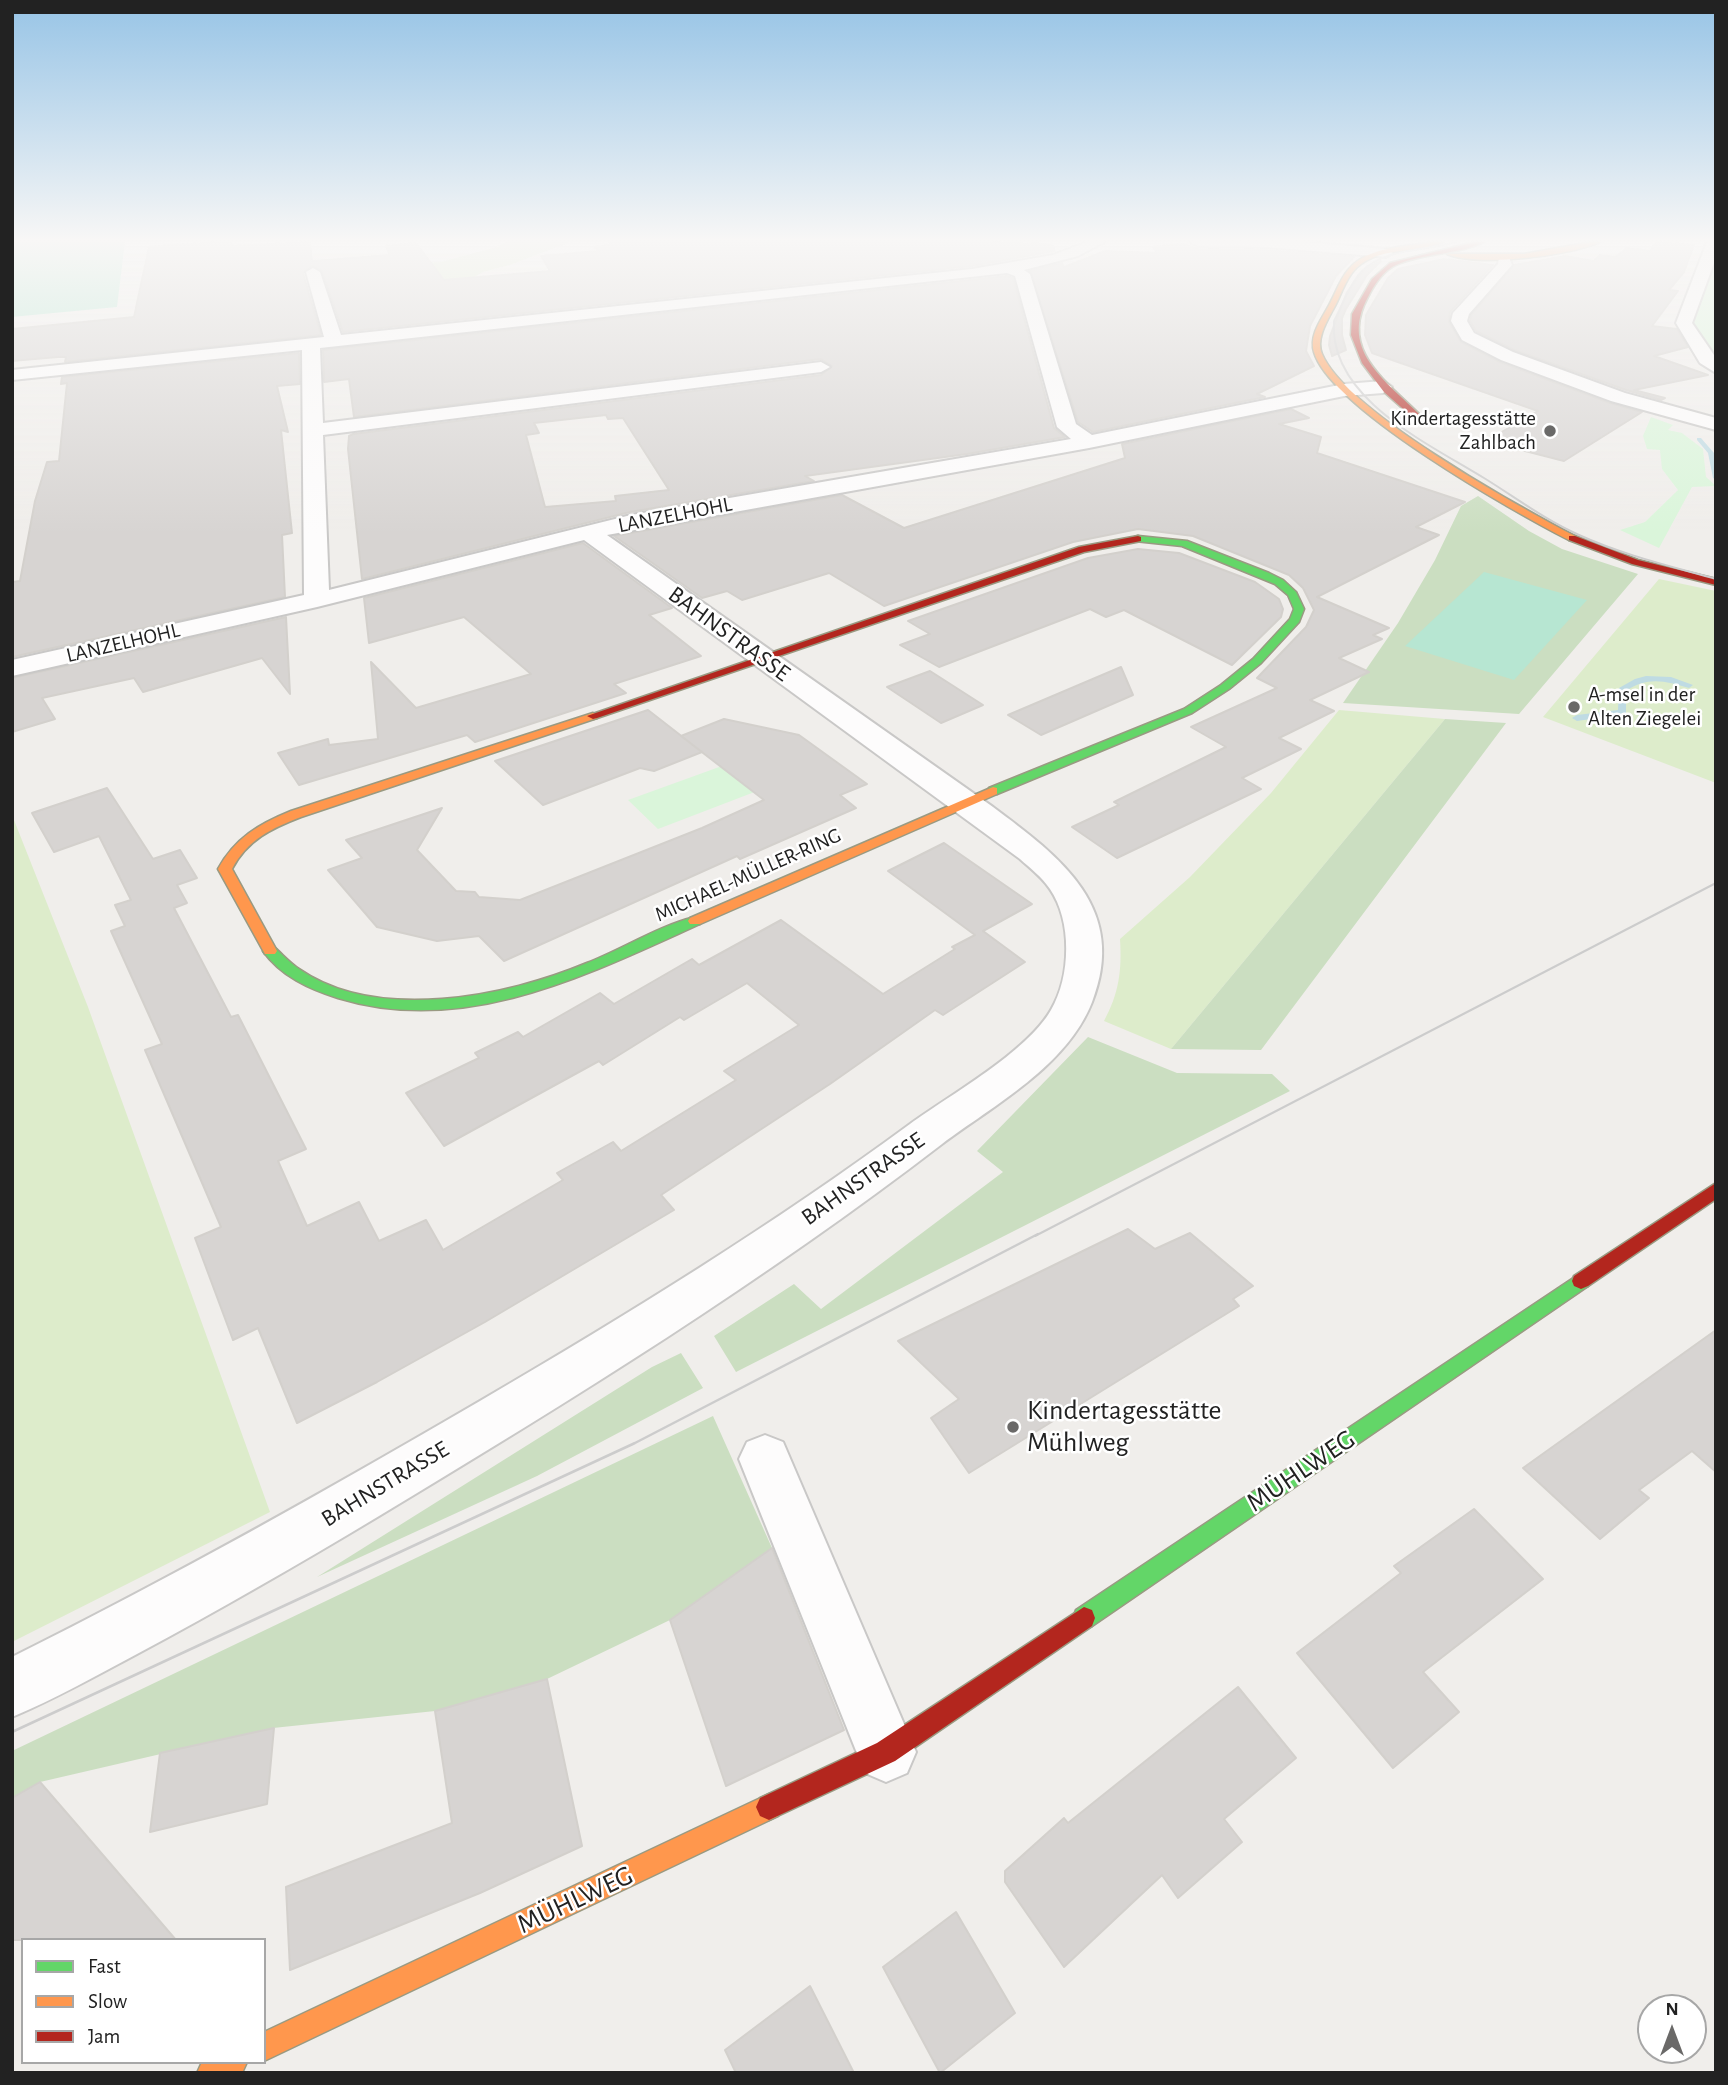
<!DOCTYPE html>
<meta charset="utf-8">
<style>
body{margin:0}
#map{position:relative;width:1728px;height:2085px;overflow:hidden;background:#f0eeeb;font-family:"Alegreya Sans",sans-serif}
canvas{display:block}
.frame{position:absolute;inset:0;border:14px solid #222;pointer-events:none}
.legend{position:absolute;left:21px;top:1938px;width:245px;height:126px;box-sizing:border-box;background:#fff;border:2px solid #a7a7a7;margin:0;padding:9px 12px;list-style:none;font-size:21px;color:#222}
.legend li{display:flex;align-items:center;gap:14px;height:35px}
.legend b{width:35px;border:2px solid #a7a7a7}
.north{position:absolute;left:1637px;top:1994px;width:70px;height:70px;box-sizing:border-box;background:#fff;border:2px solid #a7a7a7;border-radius:50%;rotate:0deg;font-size:19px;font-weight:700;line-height:28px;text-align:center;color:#222}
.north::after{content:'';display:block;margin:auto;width:24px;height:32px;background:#6a6968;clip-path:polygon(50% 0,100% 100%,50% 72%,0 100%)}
</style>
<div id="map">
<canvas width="1728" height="2085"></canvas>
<div class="frame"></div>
<ul class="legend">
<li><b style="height:9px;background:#63d668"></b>Fast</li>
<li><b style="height:9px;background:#ff974d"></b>Slow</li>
<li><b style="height:9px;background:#b3261e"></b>Jam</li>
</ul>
<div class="north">N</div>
</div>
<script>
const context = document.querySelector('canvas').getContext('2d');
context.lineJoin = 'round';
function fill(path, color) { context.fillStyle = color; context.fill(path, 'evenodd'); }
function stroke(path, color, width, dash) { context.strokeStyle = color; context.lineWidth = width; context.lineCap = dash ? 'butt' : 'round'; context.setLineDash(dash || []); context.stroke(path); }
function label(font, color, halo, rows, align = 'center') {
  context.font = font + ' "Alegreya Sans",sans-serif'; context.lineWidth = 5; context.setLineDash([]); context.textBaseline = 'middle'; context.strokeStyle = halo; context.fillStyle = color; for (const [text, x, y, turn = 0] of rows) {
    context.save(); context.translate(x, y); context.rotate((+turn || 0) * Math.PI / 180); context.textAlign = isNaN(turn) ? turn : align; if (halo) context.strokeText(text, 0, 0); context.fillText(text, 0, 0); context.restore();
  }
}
fill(new Path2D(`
 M505 242H570L510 265 483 272 471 279 485 298 324 269 440 262 497 247Z
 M1659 579 1716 591V783L1543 717Z
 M1339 710 1445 719 1171 1049 1104 1021C1119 993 1122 971 1120 939L1190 877 1271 793Z
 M12 815 88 1007 270 1512 12 1642Z`), '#ddeccb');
fill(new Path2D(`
 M1478 496 1529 531 1562 549 1638 574 1519 714 1343 703 1398 623 1435 560 1461 506Z
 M1445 719 1506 723 1261 1050 1171 1049Z
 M1088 1037 1177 1073 1272 1074 1290 1091 736 1372 714 1336 794 1284 821 1309 1003 1172 977 1151Z
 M681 1353 703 1388 537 1476 317 1577 652 1367Z
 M713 1416 772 1548 670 1620 547 1679 435 1711 273 1728 40 1782 12 1798V1751Z`), '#cbdec1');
fill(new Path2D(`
 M1716 254V363L1689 323Z
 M1651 417 1673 425 1668 430 1682 433 1703 449 1706 477 1716 486 1692 487 1659 548 1620 530 1645 522 1678 490 1662 469 1660 450 1647 449 1643 436Z
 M733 762 765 788 658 829 628 800Z`), '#daf5da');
fill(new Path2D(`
 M12 242H125L117 307 12 317Z
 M1484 572 1587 600 1514 680 1405 646Z`), '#b7e6d2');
fill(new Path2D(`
 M1697 438H1701L1714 453 1716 480 1713 478 1708 453 1697 440Z
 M1646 676 1671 677 1693 685 1689 688C1666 681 1647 676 1626 691V714L1577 721 1572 718 1577 715 1618 710 1619 688 1635 679Z`), '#bfdbe3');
const building = new Path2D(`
 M217 242H231V246L310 242 312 261 390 255 386 246 416 243 444 280 550 271 541 256 599 251 595 247 612 245 609 242H985L1045 244 1053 246 1055 251 972 266 343 332 322 271 312 266 303 273 321 335 65 362 66 357H58L12 361V329L134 317 149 247Z
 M1656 242 1694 245 1684 272 1669 290 1678 291 1652 326 1677 329 1688 347 1654 356 1708 375 1634 390 1665 398 1661 400 1626 390 1514 350 1476 331 1470 321 1471 315 1514 265 1565 256 1594 261 1600 255 1615 257 1627 248 1650 251Z
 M1183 244 1198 249 1265 250 1354 257 1336 276 1310 326 1306 351 1314 366 1257 394 1265 397 1093 432 1078 422 1030 271 1062 263 1064 267 1105 251 1157 253 1153 247Z
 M1444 259 1493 265 1450 312 1449 322 1461 342 1500 362 1610 403 1642 412 1564 461 1486 441 1538 411 1372 353 1365 335 1366 315 1388 278 1398 269Z
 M1381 261 1367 275 1346 309 1342 318V335L1346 350 1332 356 1329 345 1330 336 1347 292 1366 268Z
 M1007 276 1013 278 1054 428 1065 437 967 454 805 476 814 481 630 512 362 579 348 449 349 436 353 434 821 375 832 366 821 359 354 417 349 379 324 382 323 350ZM606 415 608 419 623 418 669 490 615 496 616 501 545 507 526 435 539 433 534 423Z
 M299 353 300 384 277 386 288 432 281 430 292 533 282 535 285 597 12 657V582L20 581 35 501 47 462 59 461 67 383 61 384 62 377Z
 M1291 409 1309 418 1279 424 1321 437 1317 453 1465 502 1416 527 1439 535 1317 597 1389 628 1373 635 1382 639 1339 658 1369 672 1310 700 1334 711 1279 738 1301 749 1242 778 1261 789 1117 858 1072 827 1119 805 1114 802 1226 747 1191 727 1277 688 1257 678 1306 627 1314 610 1303 588 1289 575 1193 536 1138 529 1073 542 884 606 829 573 742 600 727 591 702 598 614 536 842 495 904 528 1125 458 1122 444Z
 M583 543 672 608 649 615 701 656 614 684 626 693 475 742 467 735 299 785 278 753 328 739 329 745 378 739 371 662 416 708 531 674 464 617 369 643 364 598Z
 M1138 549 1179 553 1255 582 1279 599 1283 609 1281 617 1232 665 1124 610 1106 617 1090 609 939 667 900 645 930 634 908 621 1088 558Z
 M286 617 290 694 262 658 143 692 134 678 42 698 55 719 12 732V678Z
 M1121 667 1133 695 1041 735 1008 715Z
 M930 671 983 705 941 723 887 687Z
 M648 710 702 752 654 771 640 768 543 805 495 761Z
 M724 719 799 735 867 784 840 795 856 808 740 859 737 856 504 961 479 936 437 941 377 927 328 870 362 858 346 840 442 808 417 850 456 891 475 892 479 897 520 900 702 828 764 800 681 736Z
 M107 788 153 859 180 850 197 878 177 885 187 903 174 908 231 1017 238 1015 306 1149 278 1161 307 1226 359 1202 379 1241 426 1220 443 1250 563 1180 557 1173 613 1142 621 1151 736 1080 724 1071 799 1025 747 983 684 1020 680 1017 603 1065 599 1061 444 1146 406 1093 479 1058 475 1053 518 1032 523 1037 600 993 614 1004 692 959 699 965 781 920 883 994 955 949 952 947 975 935 888 871 944 843 1032 904 983 931 1025 962 943 1015 935 1010 830 1084 661 1195 674 1210 485 1322 377 1382 297 1423 258 1328 233 1340 195 1238 221 1227 145 1050 162 1044 111 931 125 926 115 905 131 900 99 836 54 852 32 813Z
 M1128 1229 1155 1249 1190 1233 1253 1286 1233 1299 1239 1306 969 1473 931 1418 959 1399 898 1341Z
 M1716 1330V1472L1692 1451 1639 1490 1649 1498 1600 1539 1523 1468Z
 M1474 1509 1543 1579 1423 1672 1459 1712 1393 1768 1297 1653 1401 1573 1394 1566Z
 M772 1548 844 1730 726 1786 670 1620Z
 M547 1679 582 1846 480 1893 290 1970 286 1887 452 1823 435 1711Z
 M1238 1687 1296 1758 1224 1819 1242 1842 1178 1898 1162 1875 1064 1967 1005 1882V1871L1064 1818 1068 1823Z
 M274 1728 267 1804 150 1832 160 1753Z
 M40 1782 78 1826 176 1940H12V1798Z
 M956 1912 1015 2013 940 2073 883 1967Z
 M810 1986 854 2073H736L725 2050Z`);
fill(building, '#d7d4d2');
stroke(building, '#d3d0cc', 2);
const street = new Path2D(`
 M1087 242H1104L1078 256 1024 270 1030 274 1076 424 1092 435 1344 384 1383 381 1392 387 1383 393 1344 396 1089 448 607 535 993 807C1060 857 1129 908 1092 1002 1067 1066 994 1105 942 1144 764 1281 572 1400 379 1516 299 1564 219 1610 137 1654 96 1676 55 1699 12 1717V1657C171 1578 326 1491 480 1401 627 1315 773 1225 910 1124 950 1095 1027 1052 1051 1010 1071 976 1072 921 1050 889 1042 877 1030 868 1020 859L584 540 317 607 12 676V660L304 595 302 350 12 380V370L324 337 306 272 313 268 320 272 341 335 972 269 1053 255ZM1007 273 1015 276 1057 427 1071 439 631 515 329 590 323 435 821 372 830 367 821 362 323 423 320 348Z
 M1191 242H1303L1386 249 1393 253 1386 257 1265 247 1198 246Z
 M1707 242H1716V257L1692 323 1716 358V373L1700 363 1676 323Z
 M1504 256 1509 257 1512 265 1469 314 1467 321 1474 333 1513 352 1625 393 1716 418V430L1611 401 1501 360 1462 340 1451 321 1453 313 1498 264 1499 257Z
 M765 1435 783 1442 916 1752 907 1773 886 1782 865 1773 739 1459 747 1442Z`);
const fast = new Path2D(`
 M1138 536 1187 541 1269 573 1283 580 1296 592 1304 609 1299 622 1261 663 1229 689 1192 713 997 794H989V788L1184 709 1221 685 1253 659 1290 619 1294 609 1288 595 1275 584 1182 546 1135 541V537Z
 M695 917 700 918 702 921 700 924C587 975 465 1037 338 998 309 989 281 976 263 951L265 948H275C283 955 290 963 299 969 377 1023 506 997 587 963 623 949 658 926 695 917Z
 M1581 1273 1588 1276 1590 1281 1588 1286 1092 1626 1084 1629 1076 1626 1073 1618 1076 1610Z`);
const slow = new Path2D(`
 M1433 242H1443C1418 253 1385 247 1361 264 1348 273 1343 290 1336 304 1329 318 1315 338 1322 354 1346 411 1517 506 1575 536V540H1569C1514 512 1330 408 1314 352 1309 336 1321 320 1328 307 1335 295 1339 281 1348 270 1367 246 1406 247 1433 242Z
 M1591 242H1600C1569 256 1479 267 1447 254H1524Z
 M593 713 599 716 597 718 301 817C272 828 247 840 232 869L277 951 275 954H265L218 869C235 838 259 824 291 811Z
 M993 787 997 788V794L700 924H690L688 921 690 918Z
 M769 1794 778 1798 782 1807 778 1816 264 2061V2032Z
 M202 2062H247L242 2073H197Z`);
const jam = new Path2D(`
 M1475 242H1484C1457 255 1423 253 1396 265 1383 271 1374 285 1368 297 1337 353 1391 384 1425 420L1418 422 1384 392 1362 363 1351 335 1352 314 1372 279 1390 263Z
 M1138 536 1141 537V541L1084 552 597 718 593 719 587 716 1079 547Z
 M1569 536H1575L1638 560 1716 579V585L1632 564 1569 540Z
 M1716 1183V1199L1588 1286 1581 1289 1574 1286 1572 1281 1574 1276Z
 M1084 1607 1092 1610 1095 1618 1092 1626 895 1761 769 1820 760 1816 756 1807 760 1798 877 1743Z`);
stroke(street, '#c9c8c7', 4);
stroke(fast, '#999a82', 3);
stroke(slow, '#999a82', 3);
stroke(jam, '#999a82', 3);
fill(street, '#fdfcfc');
fill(fast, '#63d668');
fill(slow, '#ff974d');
fill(jam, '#b3261e');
stroke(new Path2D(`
 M1456 242C1426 251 1384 248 1361 272 1349 285 1342 306 1334 321 1328 398 1429 444 1484 478 1515 497 1545 520 1579 535 1623 555 1670 566 1716 579
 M1035 1236 1716 883`), '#ccc', 2);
stroke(new Path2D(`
 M12 1732 635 1443 1038 1234`), '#ccc', 2.5);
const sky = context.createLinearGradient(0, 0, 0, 534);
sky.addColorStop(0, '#97c4e6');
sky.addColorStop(0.45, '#f8f7f6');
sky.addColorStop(1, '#f8f7f600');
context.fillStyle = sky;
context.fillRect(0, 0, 1728, 534);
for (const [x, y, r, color] of [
 [1550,431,7,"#6a6968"],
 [1574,707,7,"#6a6968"],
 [1013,1427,7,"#6a6968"]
]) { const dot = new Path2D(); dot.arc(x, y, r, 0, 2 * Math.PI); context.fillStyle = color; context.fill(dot); stroke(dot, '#fff', 2.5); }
label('21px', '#222', '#fff', [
 ["Kindertagesstätte",1536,419],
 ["Zahlbach",1536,443],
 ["A-msel in der",1588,695,"left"],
 ["Alten Ziegelei",1588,719,"left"]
], 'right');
label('21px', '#222', '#fff', [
 ["LANZELHOHL",675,515,-11],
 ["LANZELHOHL",123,643,-13],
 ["MICHAEL-MÜLLER-RING",748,875,-24]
]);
label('24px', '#222', '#fff', [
 ["BAHNSTRASSE",729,634,36],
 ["BAHNSTRASSE",863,1179,-35],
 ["BAHNSTRASSE",385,1484,-31]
]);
label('28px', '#222', '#fff', [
 ["Kindertagesstätte",1027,1411],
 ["Mühlweg",1027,1443]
], 'left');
label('28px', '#222', '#fff', [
 ["MÜHLWEG",1301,1471,-34],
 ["MÜHLWEG",575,1900,-25]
]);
</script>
